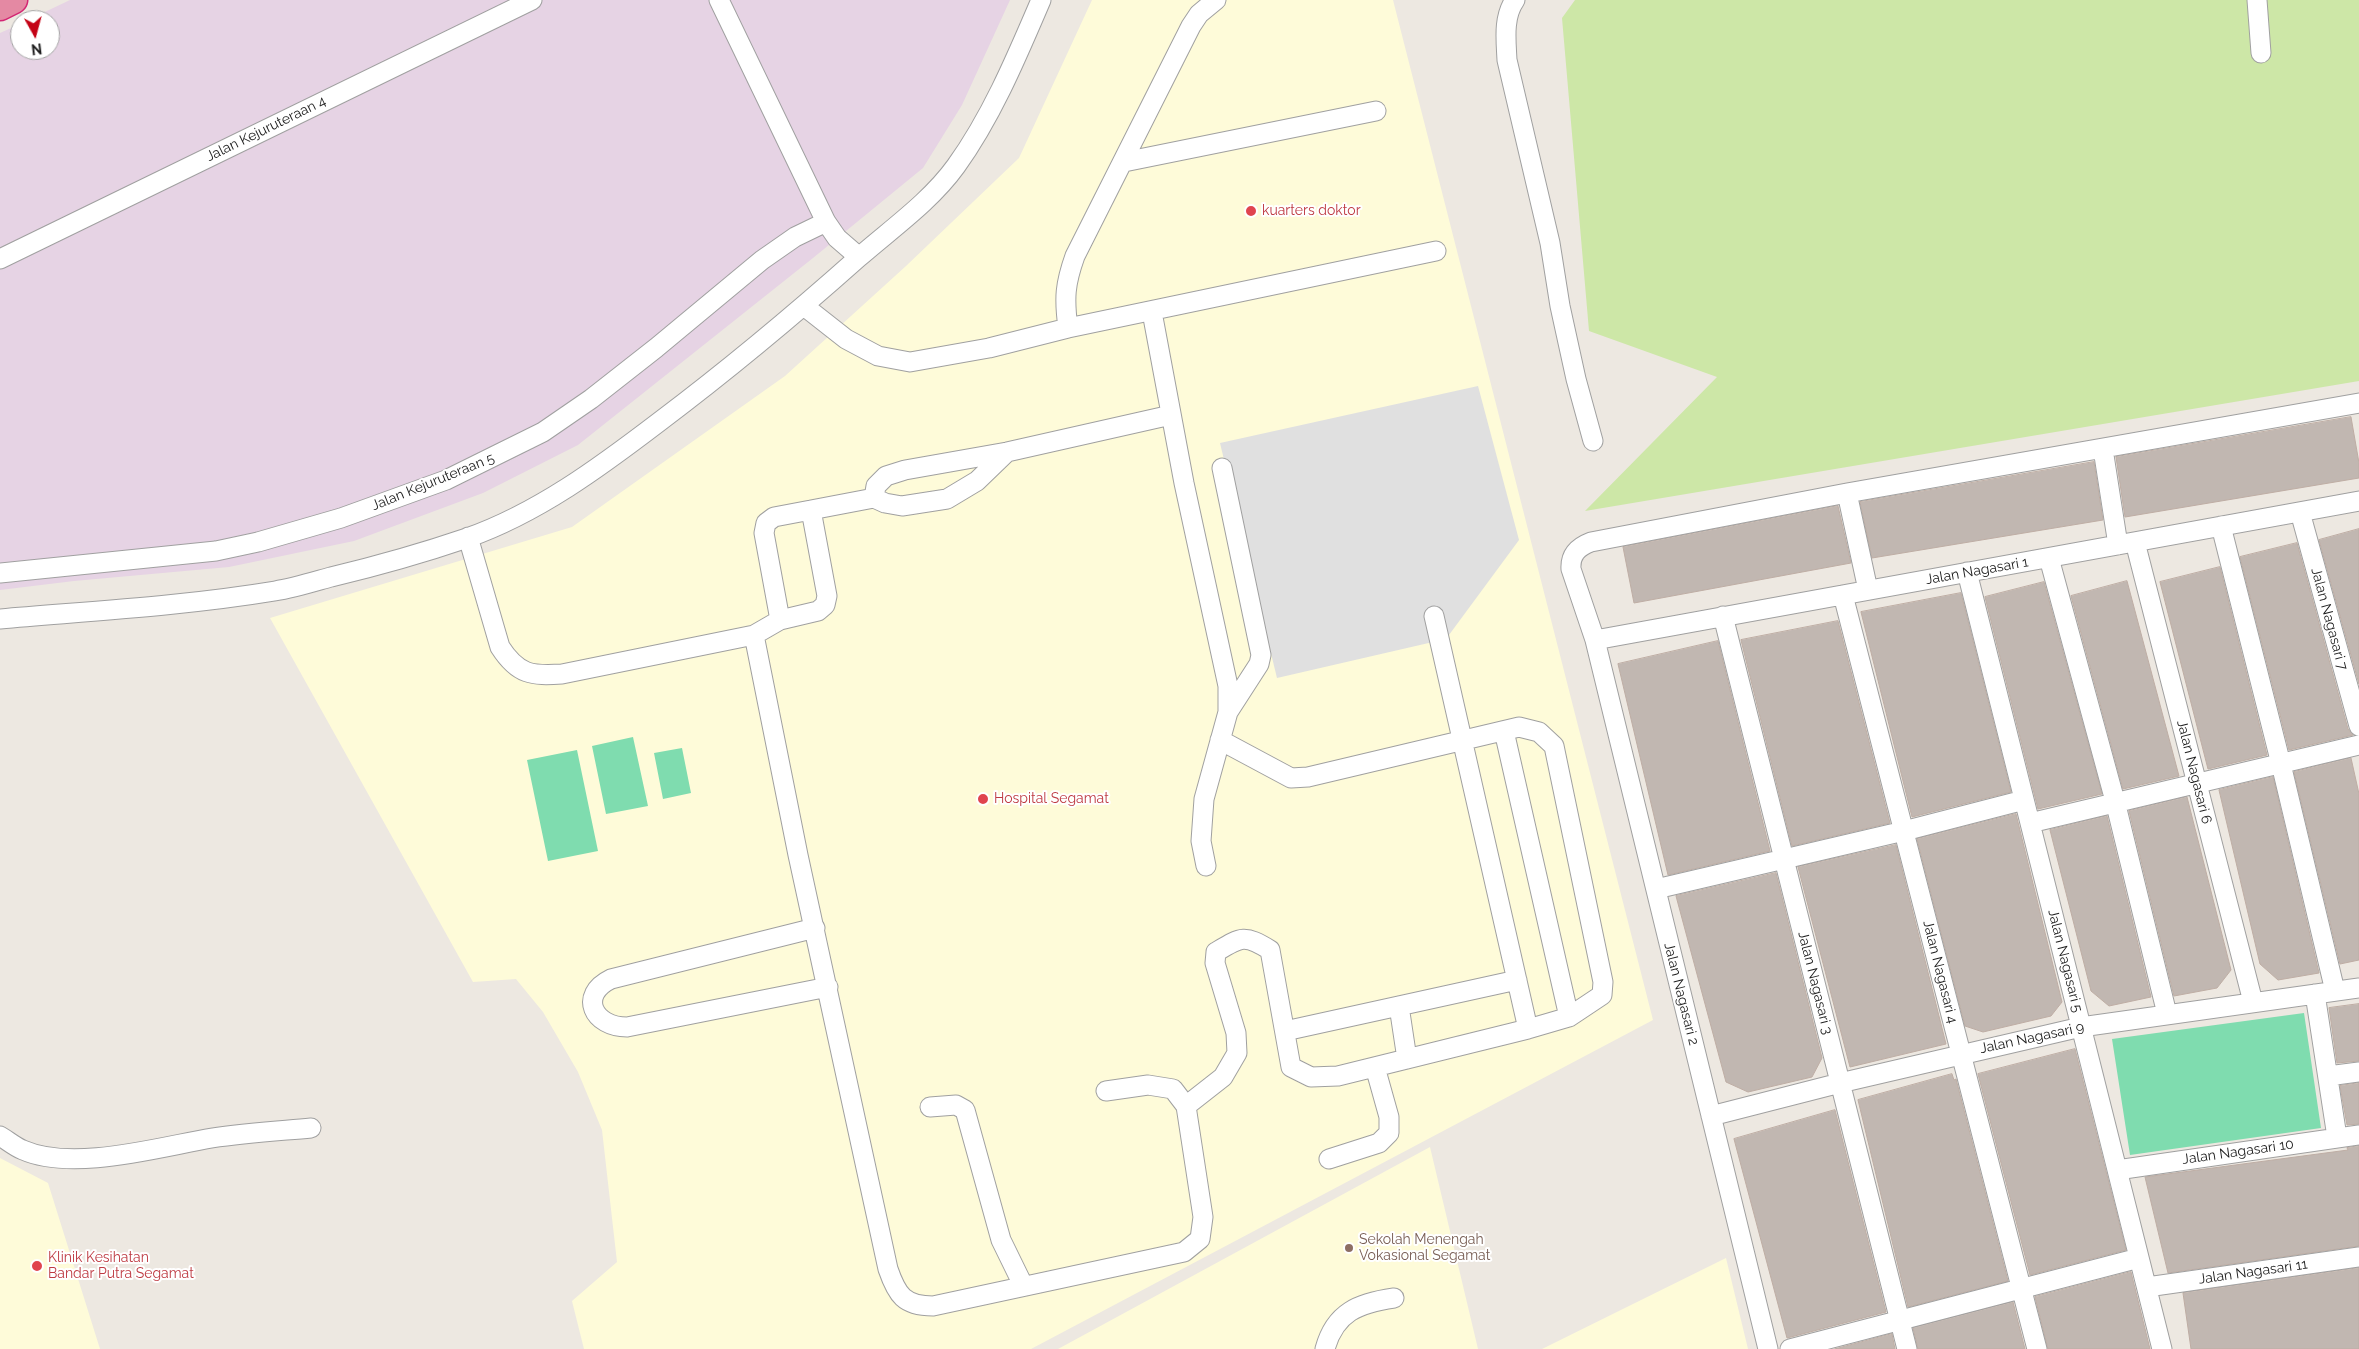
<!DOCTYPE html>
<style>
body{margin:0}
#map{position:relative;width:2359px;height:1349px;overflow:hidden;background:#ede8e1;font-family:Raleway,sans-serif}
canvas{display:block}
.north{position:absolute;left:10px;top:10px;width:50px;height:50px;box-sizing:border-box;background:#fff;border:1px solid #a4a4a4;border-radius:50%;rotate:173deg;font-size:14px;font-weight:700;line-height:20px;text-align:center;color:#1c1c1c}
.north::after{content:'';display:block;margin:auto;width:18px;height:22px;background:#c40316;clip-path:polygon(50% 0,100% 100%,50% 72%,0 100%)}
</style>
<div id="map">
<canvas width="2359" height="1349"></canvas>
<div class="north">N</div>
</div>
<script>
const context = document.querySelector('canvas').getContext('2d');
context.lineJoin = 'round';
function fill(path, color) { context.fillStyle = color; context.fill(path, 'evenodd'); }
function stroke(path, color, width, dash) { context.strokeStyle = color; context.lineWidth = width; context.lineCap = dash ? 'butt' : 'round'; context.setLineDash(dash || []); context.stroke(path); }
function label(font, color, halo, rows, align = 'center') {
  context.font = font + ' Raleway,sans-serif'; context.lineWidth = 4; context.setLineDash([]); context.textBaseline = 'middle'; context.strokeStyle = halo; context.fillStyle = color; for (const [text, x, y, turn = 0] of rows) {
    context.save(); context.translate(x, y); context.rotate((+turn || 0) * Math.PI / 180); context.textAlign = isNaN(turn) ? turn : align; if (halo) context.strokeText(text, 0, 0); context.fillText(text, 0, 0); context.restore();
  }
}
fill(new Path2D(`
 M70 0H1010L962 105 923 168 813 258 578 445 483 493 354 541 229 567 74 581 0 590V33L20 24V50H50V20H28Z`), '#e6d3e4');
fill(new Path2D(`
 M1092 0H1393L1653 1020 1031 1349H584L572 1301 617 1262 602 1130 578 1072 543 1012 516 979 473 982 270 618 572 527 785 376 906 266 1019 158Z
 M1430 1147 1478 1349H1058Z
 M0 1158 48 1183 100 1349H0Z
 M1726 1258 1748 1349H1542Z`), '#fefbd9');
fill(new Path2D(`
 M1575 0H2359V381L1585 511 1717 377 1589 331 1562 18Z`), '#cde7a7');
fill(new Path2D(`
 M633 737 648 806 606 814 592 746Z
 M682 748 691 793 663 799 654 753Z
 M577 750 598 851 548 861 527 760Z
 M2304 1013 2321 1128 2130 1155 2112 1039Z`), '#7fdcaf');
fill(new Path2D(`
 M1478 386 1519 540 1446 639 1277 678 1220 443Z`), '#e0e0e0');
const building = new Path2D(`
 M2351 417 2359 463V478L2125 517 2116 457Z
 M2094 462 2103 520 1872 558 1860 502Z
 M1838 506 1851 563 1634 603 1623 547Z
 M2359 529V684L2319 540Z
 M2297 543 2348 729 2353 735 2289 750 2240 557Z
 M2220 567 2267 755 2208 769 2160 582Z
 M2127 581 2179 776 2123 789 2071 596Z
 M2044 582 2102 794 2038 809 1985 597Z
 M1961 593 2011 792 1912 817 1861 612Z
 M1838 621 1890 823 1792 846 1741 640Z
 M1718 641 1770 851 1668 875 1618 664Z
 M2351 758 2359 794V960L2340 964 2294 772Z
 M2273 777 2319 973 2278 980 2260 964 2219 790Z
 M2187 797 2231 970 2217 988 2174 996 2129 811Z
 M2016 814 2062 1002 2051 1016 1983 1032 1965 1026 1917 839Z
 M2107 816 2151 997 2109 1006 2091 991 2050 830Z
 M1896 845 1946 1044 1850 1067 1798 867Z
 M1776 873 1822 1058 1812 1077 1748 1092 1726 1082 1676 896Z
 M2359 1004V1061L2337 1063 2329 1008Z
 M2075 1049 2126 1250 2030 1275 1978 1074Z
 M1952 1074 1954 1080 1956 1079 2008 1281 1908 1307 1858 1100Z
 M2359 1083V1124L2347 1125 2340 1086Z
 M1835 1110 1886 1312 1787 1338 1734 1139Z
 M2359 1146V1246L2168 1273 2145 1177 2348 1150 2347 1148Z
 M2359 1268V1349H2191L2183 1293Z
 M2131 1272 2150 1349H2048L2035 1297Z
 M2013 1302 2025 1349H1918L1913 1328Z
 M1892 1334 1895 1349H1835Z`);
fill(building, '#c1b7b1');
stroke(building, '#beada4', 1);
const minor = new Path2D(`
 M719 0 826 222 837 238 859 257
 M1515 0C1503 17 1506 40 1507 60L1550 243 1560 306 1576 379 1593 441
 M2257 0 2261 53
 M1124 162 1376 111
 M0 259 532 0
 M804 306 846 339 878 356 910 362 989 348 1068 328 1436 251
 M1152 312 1184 483 1228 686V712L1204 799 1201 841 1206 866
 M1068 328C1064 298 1065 284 1075 256L1191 26 1199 14 1216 0
 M2103 449 2118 545
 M1007 452 977 481 947 499 902 506 885 503 874 498 876 486 886 476 905 470 1007 452 1171 415
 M1222 468 1261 655 1259 664 1228 712
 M1847 493 1868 590
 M2300 512 2359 726
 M2221 526 2281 764 2335 991
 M468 537 500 647C518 675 532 676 562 674L754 635 780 620 818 611 825 605 827 596 811 510 874 498
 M2135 542 2253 1002
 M2049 558 2115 801 2167 1014
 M1967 572 2162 1349
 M0 573 216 551 258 542 341 518 446 480 543 432 591 399 656 348 762 260 795 237 826 222
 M1843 595 2037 1349
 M1434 616 1528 1029
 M1723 616 1907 1349
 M0 619C92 611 184 606 275 591 294 588 313 582 331 577 377 566 423 553 467 538 538 513 600 467 659 422 728 370 794 315 858 258 891 229 930 202 956 166 992 116 1017 56 1041 0
 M780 620 764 533 766 523 774 517 811 510
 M754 635 798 855 888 1269C897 1295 904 1306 933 1306L1184 1252 1200 1239 1203 1217 1186 1106 1173 1089 1148 1085 1106 1091
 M1595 640 2359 501
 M1504 731 1569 1017
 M2030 823 2359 745
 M1656 889 1904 831 2024 800
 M815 928 611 979C578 995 593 1027 627 1027L828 987
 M2315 994 2337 1137
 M1399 1006 1407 1059
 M1285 1031 1517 980
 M2328 1076 2359 1072
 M1186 1106 1223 1077 1237 1053 1236 1033 1215 963 1216 952C1241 937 1244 934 1270 950L1291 1067 1311 1077 1338 1076 1528 1029 1569 1017 1602 995 1603 982 1554 746 1539 732 1519 727 1308 777 1291 778 1220 740
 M930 1107 956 1105 965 1110 1001 1240 1023 1285
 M1711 1116 1840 1083 2081 1027 2359 988
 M0 1136C7 1140 15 1147 23 1150 73 1172 159 1147 212 1138 245 1133 278 1131 311 1128
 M1329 1159 1379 1143 1389 1133V1117L1375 1067
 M2117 1170 2359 1135
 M2147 1287 2359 1257
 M1325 1349C1335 1312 1359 1303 1394 1298
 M1768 1349 1595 640 1571 569C1570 554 1578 547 1591 542L1847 493 2359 403
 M1790 1349 2139 1258`);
const highway = new Path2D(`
 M0 7 14 0`);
stroke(minor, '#a0a0a0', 21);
stroke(highway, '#d32673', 29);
stroke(minor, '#fff', 19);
stroke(highway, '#e489a3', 26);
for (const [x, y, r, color] of [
 [1251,211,6,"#e0444e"],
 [983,799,6,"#e0444e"],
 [1349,1248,5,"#8d6e63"],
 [37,1266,6,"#e0444e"]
]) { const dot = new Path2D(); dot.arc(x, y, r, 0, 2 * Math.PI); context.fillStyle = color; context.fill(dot); stroke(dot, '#fff', 2); }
label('14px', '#1c1c1c', '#fff', [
 ["Jalan Kejuruteraan 4",266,129,-26],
 ["Jalan Kejuruteraan 5",433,482,-22],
 ["Jalan Nagasari 1",1977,571,-10],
 ["Jalan Nagasari 7",2329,619,75],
 ["Jalan Nagasari 6",2194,772,76],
 ["Jalan Nagasari 5",2065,961,76],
 ["Jalan Nagasari 4",1940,972,76],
 ["Jalan Nagasari 3",1815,983,76],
 ["Jalan Nagasari 2",1681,994,76],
 ["Jalan Nagasari 9",2032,1038,-12],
 ["Jalan Nagasari 10",2238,1152,-8],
 ["Jalan Nagasari 11",2253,1272,-8]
]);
label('14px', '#be3a42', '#fff', [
 ["kuarters doktor",1262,211],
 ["Hospital Segamat",994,799],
 ["Klinik Kesihatan",48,1258],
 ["Bandar Putra Segamat",48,1274]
], 'left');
label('14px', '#785e54', '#fff', [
 ["Sekolah Menengah",1359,1240],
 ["Vokasional Segamat",1359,1256]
], 'left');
</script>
